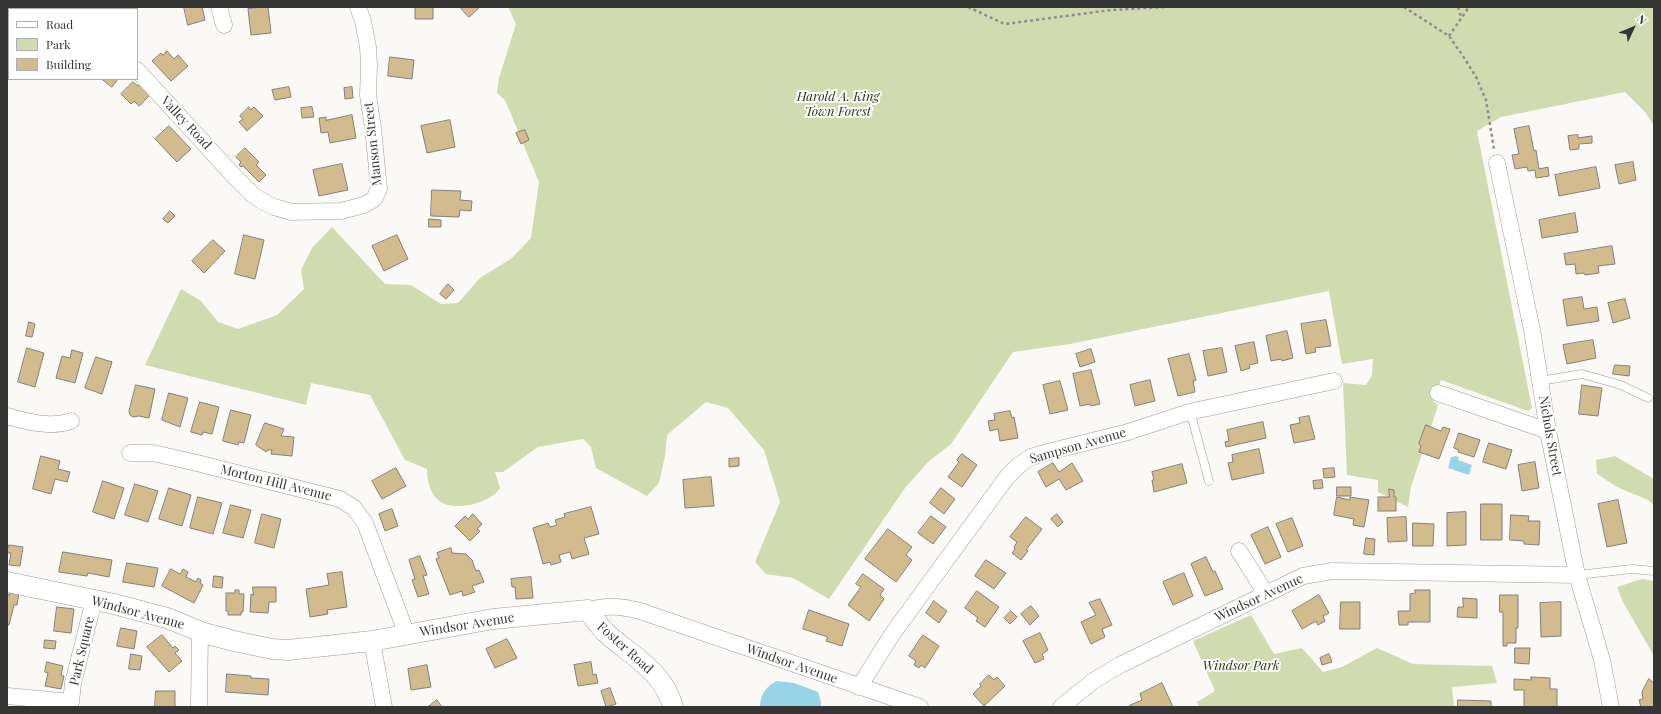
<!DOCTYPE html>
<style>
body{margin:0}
#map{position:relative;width:1661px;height:714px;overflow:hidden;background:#faf9f6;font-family:"Playfair Display",serif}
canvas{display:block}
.frame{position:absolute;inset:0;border:8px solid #353533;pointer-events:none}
.legend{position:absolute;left:8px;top:8px;width:130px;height:72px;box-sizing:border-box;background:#fff;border:1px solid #aeaead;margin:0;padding:5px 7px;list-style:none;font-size:12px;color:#353533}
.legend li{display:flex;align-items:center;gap:8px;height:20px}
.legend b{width:20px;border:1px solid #aeaead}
.north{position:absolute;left:1613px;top:8px;width:40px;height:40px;-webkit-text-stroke:3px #fff;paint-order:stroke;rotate:46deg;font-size:11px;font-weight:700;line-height:16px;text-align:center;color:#353533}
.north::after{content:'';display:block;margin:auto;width:14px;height:18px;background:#353533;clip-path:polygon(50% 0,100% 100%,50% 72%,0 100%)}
</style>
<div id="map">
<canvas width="1661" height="714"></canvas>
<div class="frame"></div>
<ul class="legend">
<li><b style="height:5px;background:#fff"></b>Road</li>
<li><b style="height:11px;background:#d0dcb0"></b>Park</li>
<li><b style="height:11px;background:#d2bb8c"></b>Building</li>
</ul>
<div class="north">N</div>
</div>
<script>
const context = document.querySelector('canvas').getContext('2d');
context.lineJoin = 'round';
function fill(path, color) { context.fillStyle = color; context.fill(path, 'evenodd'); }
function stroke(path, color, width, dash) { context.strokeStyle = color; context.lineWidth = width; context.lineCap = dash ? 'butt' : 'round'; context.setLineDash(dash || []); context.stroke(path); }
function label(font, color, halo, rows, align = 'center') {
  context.font = font + ' "Playfair Display",serif'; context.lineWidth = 4; context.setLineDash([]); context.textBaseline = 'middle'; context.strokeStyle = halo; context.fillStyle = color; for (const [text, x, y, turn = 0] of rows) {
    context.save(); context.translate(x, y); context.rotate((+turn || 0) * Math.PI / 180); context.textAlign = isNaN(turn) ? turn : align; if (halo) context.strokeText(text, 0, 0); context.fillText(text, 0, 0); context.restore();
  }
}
fill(new Path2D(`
 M508 7H1654V126L1645 112 1625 92 1501 117 1477 131 1532 408 1528 411 1441 380 1433 400 1438 406 1411 487 1408 507 1378 492V480L1347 475 1343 383 1366 385 1372 375 1373 359 1342 364 1329 291 1070 344 1013 352 951 444 928 462 905 488 829 599 793 578 766 574 755 562 780 502 764 450 728 408 706 402 667 435 665 456 659 483 647 496 596 468 591 447 583 439 538 447 503 472H495L500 488C494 497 484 501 474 504 444 511 428 501 427 469L405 460 370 395 311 383 306 405 145 365 181 289 201 301 218 322 238 329 277 315 304 289 301 270 312 248 332 227 385 284 411 285 441 304 458 303 480 278 512 258 531 238 539 182 505 100 497 93 499 78 516 24Z
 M1615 456 1654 479V505L1648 500 1617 487 1597 474 1596 460Z
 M1642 579 1654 581V656L1623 602 1617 587Z
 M1251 615 1274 654 1302 648 1323 672 1342 667 1377 648 1413 664 1492 666 1497 683 1452 687 1454 707H1199L1197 702 1215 691 1193 641Z`), '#d0dcb0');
fill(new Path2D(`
 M1454 456 1459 457 1458 460 1472 465 1469 475 1448 468 1451 457H1453Z
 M777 681 794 683 818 692 821 702V707H760C760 695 766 686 777 681Z`), '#97d4e8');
const building = new Path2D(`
 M73 7H108L107 9H72Z
 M184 7H202L205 20 188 25Z
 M268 7 271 33 251 35 248 9Z
 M433 7V19H415V8Z
 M460 7H480L469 17Z
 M167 51 174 59 178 55 188 66 171 81 152 61 161 53 163 55Z
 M390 57 414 60 412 79 388 76Z
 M102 79H118L112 87Z
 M133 82 138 86 141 83 151 94 139 106 134 101 131 104 121 94Z
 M289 87 291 97 275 100 272 90Z
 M352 87 353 98 345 99 344 88Z
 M249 107 251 110 254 107 263 116 247 131 239 122 243 119 240 116Z
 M312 107 314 117 302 118 301 108Z
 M352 115 356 138 330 143 328 132 321 133 319 118 326 117V120Z
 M450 120 455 147 427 153 421 126Z
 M169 126 191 149 177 162 155 139Z
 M1529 126 1534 151 1536 150 1539 169 1548 167 1549 176 1536 178 1535 170 1528 171 1527 167 1515 169 1512 155 1519 154 1514 129Z
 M525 130 529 140 521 144 516 133Z
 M1578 135V138L1592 136V143L1579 144V149L1570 150 1568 136Z
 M245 148 259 162 256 165 266 175 259 182 243 166 241 167 239 165 241 162 236 157Z
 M1633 162 1636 180 1619 184 1615 165Z
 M342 164 348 190 319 196 313 170Z
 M1596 167 1600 188 1559 196 1555 175Z
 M432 190 461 191 460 200 472 201 471 211 460 210 459 217 431 216Z
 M170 211 175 216 168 223 163 219Z
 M1575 213 1578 232 1542 238 1539 220Z
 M429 219 441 220V227H429Z
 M244 235 264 240 255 279 235 274Z
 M397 235 408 259 384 271 372 246Z
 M213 240 225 251 204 273 192 261Z
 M1612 246 1615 264 1598 266 1599 273 1585 275 1584 273 1576 274 1575 264 1566 265 1564 254Z
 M448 284 454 290 446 299 440 294Z
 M1582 297 1584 309 1597 307 1599 321 1567 326 1563 300Z
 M1625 299 1630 318 1613 323 1608 303Z
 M1326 320 1331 346 1315 348 1316 352 1306 354 1301 324Z
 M29 322 35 324 32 337 26 336Z
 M1287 331 1293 358 1282 361 1281 359 1271 361 1266 336Z
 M1593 340 1596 358 1567 364 1563 345Z
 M1254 342 1258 363 1249 365 1250 368 1241 371 1235 346Z
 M27 348 44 353 35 387 18 382Z
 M1222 348 1227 372 1208 376 1203 351Z
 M1091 349 1095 362 1080 367 1076 354Z
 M72 350 83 353 75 383 56 378 62 356 70 358Z
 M1189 354 1196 380 1193 381 1195 392 1178 396 1168 359Z
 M96 357 112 362 102 394 85 388Z
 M1615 365 1630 366 1629 376 1613 374Z
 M1091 370 1100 404 1091 406 1090 404 1080 406 1073 374Z
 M1150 380 1155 401 1135 406 1130 385Z
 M1060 381 1068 410 1050 414 1043 385Z
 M136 385 155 389 149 418 139 416 133 417 130 415 129 412Z
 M1582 385 1602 388 1598 416 1579 414Z
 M169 393 188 398 180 427 162 420Z
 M200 402 219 407 212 434 203 432 202 435 191 432Z
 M231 410 251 415 244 443 239 442 238 445 223 441Z
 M1010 411 1012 418 1014 417 1018 438 1000 441 998 429 990 431 988 421 995 420 994 414Z
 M1309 416 1315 439 1294 443 1290 425 1300 423 1299 418Z
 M1263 422 1266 438 1226 447 1225 442 1229 441 1227 430Z
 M265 423 284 429 281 436 294 437 292 456 271 454 272 450H268L266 452 256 445Z
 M1426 425 1441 431 1443 427 1450 429 1439 459 1419 452 1421 446 1419 444Z
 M1459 433 1480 440 1474 457 1458 452 1459 450 1454 448Z
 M1489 443 1512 450 1506 469 1483 462Z
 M1259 449 1264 473 1232 480 1228 463 1233 462 1232 455Z
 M962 454 977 465 962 487 948 477 959 462 957 460Z
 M41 456 60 461 58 469 70 472 67 482 55 479 51 494 33 489Z
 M739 458V466L729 467V459Z
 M1535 462 1539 488 1522 491 1518 465Z
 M1053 463 1059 472 1072 463 1083 481 1066 490 1059 479 1046 487 1038 472Z
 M1182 464 1187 483 1154 492 1152 480H1154L1152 472Z
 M396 468 406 486 382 499 372 481Z
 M1334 468 1335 477 1324 478 1323 469Z
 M711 477 714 506 685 508 683 480Z
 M1322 480 1323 488 1314 489 1313 481Z
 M103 481 124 488 114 519 93 512Z
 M135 484 158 491 148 522 125 515Z
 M1337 487H1351V496H1337Z
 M169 488 191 495 182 526 159 519Z
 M941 488 955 499 944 514 930 503Z
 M1389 489 1394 490V497H1396V511H1378V497H1389Z
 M198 497 222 503 213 534 190 528Z
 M1337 497 1350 500V497L1369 500 1364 527 1353 525 1354 519 1334 515Z
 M1618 500 1627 543 1607 547 1598 504Z
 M1481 504H1502V540H1481Z
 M231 505 251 510 243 538 223 533Z
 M591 507 599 534 584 538 589 554 572 559 570 552 559 555 561 562 551 565 550 562 543 564 533 528 548 523 550 527 557 525 555 520 565 517 564 514Z
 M392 509 398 526 385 531 379 514Z
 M1466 512V545L1447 546V513Z
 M262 514 281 519 274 548 255 543Z
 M473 514 482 524 477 529 480 531 470 541 455 526 465 516 468 519Z
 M1057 514 1063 522 1058 527 1051 519Z
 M1511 515 1529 516 1528 521H1540L1539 545 1524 544V541L1510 540Z
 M931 516 946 527 933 544 918 533Z
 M1026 517 1042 529 1026 550 1028 551 1021 560 1012 553 1015 549 1014 547 1017 542 1010 537Z
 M1406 517 1407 541 1388 542 1387 518Z
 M1292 518 1303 546 1288 552 1276 524Z
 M1413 523 1434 524 1433 546H1413Z
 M1268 527 1281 557 1265 564 1251 535Z
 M888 529 912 547 906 555 912 560 896 582 865 559Z
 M1366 538 1375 539 1374 555 1364 554Z
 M9 545 23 547 20 566 9 565 11 553H7Z
 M451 548 452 553 466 554 472 560 476 571 479 570 484 582 472 586 475 592 463 596 462 591 450 595 436 559 439 558 437 553Z
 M63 552 112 560 109 577 88 573 87 576 59 572Z
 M420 556 427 575 423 576 429 594 418 597 412 580 415 579 409 560Z
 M1206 557 1213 572 1215 571 1223 589 1205 596 1191 564Z
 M986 560 1006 573 994 589 975 576Z
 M127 563 158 568 154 587 123 582Z
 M171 569 180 574 183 569 188 572 186 577 196 582 198 578 201 580 200 583 203 585 194 603 162 586Z
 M342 572 347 607 327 610 328 614 310 617 306 589 329 585 327 574Z
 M1184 573 1193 596 1173 605 1163 582Z
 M863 574 884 589 880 595 884 599 869 621 848 605 861 587 856 584Z
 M214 576 223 577 222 588 213 587Z
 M531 577 533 598 516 599 515 587H512L511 579Z
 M253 587H276V602H269L268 613 250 612 251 594 253 595Z
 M235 590H239V594H244L243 612H241V615H228V611H226V593H235Z
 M1415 590H1430V622H1408V625H1399L1398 611H1410V594L1415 593Z
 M10 591 19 593 17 605H14L9 625H7V594L9 595Z
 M977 591 999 607 985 627 976 621 978 618 965 608Z
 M1319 595 1329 613 1323 616 1325 621 1318 625 1316 621 1302 629 1292 611Z
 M1500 595H1518V628H1516V643H1507V646H1503V612H1500Z
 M1463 598 1477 599V618L1457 617 1458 607H1463Z
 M1100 599 1112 625 1102 629 1105 637 1091 644 1081 622 1096 615 1089 603Z
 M934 601 947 611 939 623 926 613Z
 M1341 602H1360V629H1340Z
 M1561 602V636L1541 637 1540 603Z
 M1031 606 1039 616 1030 625 1021 614Z
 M57 607 74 609 71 633 54 631Z
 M809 610 849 624 842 646 826 641 828 637 803 629Z
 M1011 611 1017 617 1010 624 1004 618Z
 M121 628 137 631 134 649 117 646Z
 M1040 633 1048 650 1042 654 1044 659 1035 663 1023 641Z
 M162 635 173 648 175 646 179 650 175 653 182 661 169 672 147 647Z
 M923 635 939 646 925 668 921 665 919 668 914 665 916 661 909 656Z
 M507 639 517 658 495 668 486 649Z
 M45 640 56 641 55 649 44 648Z
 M1515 648H1530L1529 664 1515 663Z
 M131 654 142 656 140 670 129 669Z
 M1329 654 1332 662 1322 665 1320 658Z
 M47 662 63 666 61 675 64 676 61 689 45 686 48 673 45 672Z
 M591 662 593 675 596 674 598 683 578 686 574 665Z
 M427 665 431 687 411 690 408 669Z
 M227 674 251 676V678L269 679 268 695 226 692Z
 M989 675 994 680 997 677 1005 686 984 706 973 694 981 686 980 684Z
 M1531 677 1550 678V689H1557V707H1524V690H1514V679L1531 680Z
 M1649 679 1654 683V707H1641L1639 700 1643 699 1642 692Z
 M1162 683 1173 707H1130V705L1142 700 1140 694Z
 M610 688 616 704 606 707 601 691Z
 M156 691H175V707H155Z
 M437 700 442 707H428Z
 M1458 700 1491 701V707H1458Z`);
fill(building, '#d2bb8c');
stroke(building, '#81807d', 1);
const service = new Path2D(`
 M1540 381 1582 374 1621 385 1648 398
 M1190 411 1209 481
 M1577 575 1632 569 1654 571`);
const minor = new Path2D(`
 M25 7 27 9
 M219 7 224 25
 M137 70 234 176 253 195 262 201 274 207 292 212 341 211 364 205 374 199 379 189 373 128 368 95 369 65 368 47 363 21 358 7
 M1497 163 1532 330 1548 431 1577 575 1602 660 1611 707
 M1438 393 1548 431
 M7 416C27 422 51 428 71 421
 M130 453H153L197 463 340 499 354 508 365 523 407 635
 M1239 551 1266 594
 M588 610C608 605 620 606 640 611L920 707
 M372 641 384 707
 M859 687 893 633 1007 477 1019 465 1031 457 1048 452 1128 432 1189 412 1334 381
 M7 696 71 702 73 683 94 600
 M199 707 200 631
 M1061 707 1093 681 1120 665 1303 576 1332 571 1577 575`);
const tertiary = new Path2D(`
 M7 582 114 604 167 618 204 633 234 641 272 649 288 650 372 641 493 619 588 610C593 618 599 625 605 632 631 656 663 670 673 707`);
stroke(service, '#9c9a98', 9);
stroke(minor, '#9c9a98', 17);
stroke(tertiary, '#9c9a98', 21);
stroke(new Path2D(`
 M968 7 1005 24 1111 10 1166 7
 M1404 7 1449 36 1463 56 1476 77 1486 100 1494 149
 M1458 7 1461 17
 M1449 36 1469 7`), '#8f8e8c', 2.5, [3, 3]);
stroke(service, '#fff', 8);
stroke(minor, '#fff', 16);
stroke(tertiary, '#fff', 20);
label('italic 13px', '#2b330d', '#fff', [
 ["Harold A. King",838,97],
 ["Town Forest",838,112],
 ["Windsor Park",1241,666]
]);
label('13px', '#353533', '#fff', [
 ["Valley Road",186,123,47],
 ["Manson Street",373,144,-96],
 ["Nichols Street",1550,436,80],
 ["Sampson Avenue",1078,446,-16],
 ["Morton Hill Avenue",276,483,14],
 ["Windsor Avenue",1259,598,-25],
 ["Windsor Avenue",138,613,15],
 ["Windsor Avenue",467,625,-9],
 ["Foster Road",625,648,42],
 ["Park Square",82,651,-77],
 ["Windsor Avenue",792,664,19]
]);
</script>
